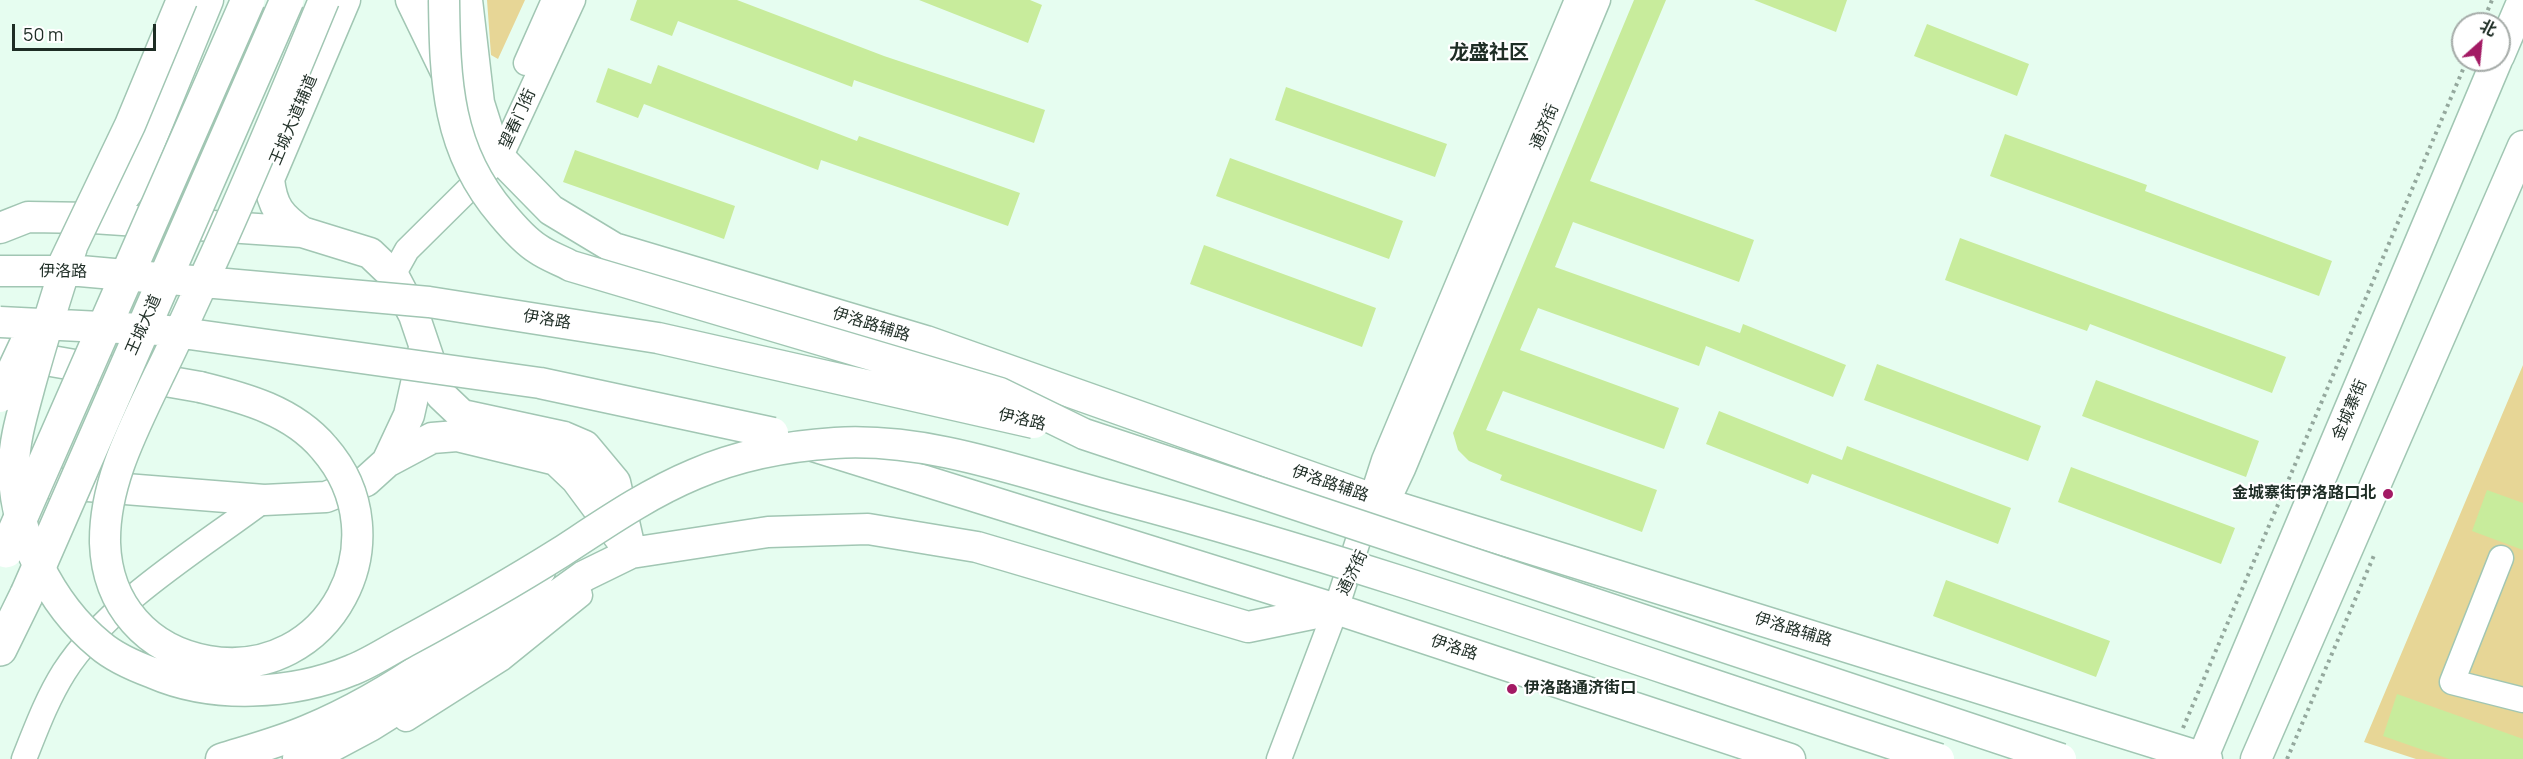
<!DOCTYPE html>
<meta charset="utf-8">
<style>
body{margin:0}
#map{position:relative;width:2523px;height:759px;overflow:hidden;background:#e6fdf0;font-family:Manrope,"Noto Sans SC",sans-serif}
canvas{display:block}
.north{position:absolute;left:2451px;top:12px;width:60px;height:60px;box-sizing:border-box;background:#fff;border:2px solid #a5aba8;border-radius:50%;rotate:27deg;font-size:16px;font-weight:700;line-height:24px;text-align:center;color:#1e2d25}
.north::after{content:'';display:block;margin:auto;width:21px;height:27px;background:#a31a64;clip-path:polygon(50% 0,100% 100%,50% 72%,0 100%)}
.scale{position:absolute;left:12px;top:24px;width:144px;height:27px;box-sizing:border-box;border:3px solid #1e2d25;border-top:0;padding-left:8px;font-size:18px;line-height:21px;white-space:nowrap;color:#1e2d25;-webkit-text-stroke:4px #fff;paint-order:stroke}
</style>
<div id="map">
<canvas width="2523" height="759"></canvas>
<div class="north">北</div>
<div class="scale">50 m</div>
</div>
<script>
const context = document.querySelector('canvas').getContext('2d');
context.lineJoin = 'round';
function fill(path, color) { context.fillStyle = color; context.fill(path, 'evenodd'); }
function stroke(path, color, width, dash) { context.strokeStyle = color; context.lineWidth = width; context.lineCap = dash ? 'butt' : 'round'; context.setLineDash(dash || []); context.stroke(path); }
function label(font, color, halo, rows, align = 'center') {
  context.font = font + ' Manrope,"Noto Sans SC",sans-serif'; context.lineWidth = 4.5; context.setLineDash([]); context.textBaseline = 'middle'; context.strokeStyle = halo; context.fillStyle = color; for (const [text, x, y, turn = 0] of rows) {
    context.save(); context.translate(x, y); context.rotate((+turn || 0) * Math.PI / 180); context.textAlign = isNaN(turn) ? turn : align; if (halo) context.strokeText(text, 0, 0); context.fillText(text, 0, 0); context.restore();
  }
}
fill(new Path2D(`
 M487 0H525L498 59 491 55Z
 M2523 365V759H2416L2364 742Z`), '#e7d696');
fill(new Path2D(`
 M637 0H737L884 56 1045 110 1034 143 854 80 852 87 678 21 672 36 630 20Z
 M919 0H1030L1042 5 1028 43Z
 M1634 0H1666L1590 181 1754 240 1739 282 1573 222 1555 267 1740 333 1743 324 1846 365 1833 397 1706 346 1699 366 1538 308 1520 350 1679 408 1664 449 1503 391 1486 430 1657 490 1642 532 1500 480 1502 475 1469 461 1458 450 1453 433Z
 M1754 0H1847L1836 32Z
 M1927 24 2029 64 2017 96 1914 56Z
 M658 65 857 141 859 136 1020 193 1008 226 821 160 818 170 644 104 638 118 596 102 608 68 651 84Z
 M1286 87 1447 144 1435 177 1275 120Z
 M2005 134 2147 185 2145 191 2332 261 2319 296 1990 176Z
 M575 150 735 206 724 239 563 182Z
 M1230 158 1403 221 1389 259 1216 196Z
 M1960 238 2286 357 2272 393 2090 324 2087 331 1945 280Z
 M1204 245 1376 308 1362 347 1190 284Z
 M1877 364 2041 426 2028 461 1864 400Z
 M2096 380 2259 441 2246 477 2082 416Z
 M1719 411 1842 460 1847 446 2011 508 1998 544 1812 474 1808 484 1706 444Z
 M2071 467 2235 528 2221 564 2058 502Z
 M2487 490 2523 503V550L2472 531Z
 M1946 580 2110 641 2096 677 1933 616Z
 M2397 694 2523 739V759H2449L2383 736Z`), '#c8ec9c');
const minor = new Path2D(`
 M526 63 554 0
 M393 275 407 250 500 158 573 0
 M1379 520 1403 469 1598 0
 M2501 558 2452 682 2523 700
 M406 719 502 658 580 595
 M24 759C36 729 47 699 64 672 108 603 199 549 264 500
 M1279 759 1336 609 1384 460 1577 0`);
const major = new Path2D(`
 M411 0 445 70
 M467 0 479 103 491 141 500 158 551 210 614 248 926 341 1387 504 2207 759
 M2499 56 2523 0
 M93 218 118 205 131 188 208 0
 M0 228 28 217 93 218 302 232 370 253 393 275 414 315 441 395 462 415 564 437 585 446 615 482 631 553
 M302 232C280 216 272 207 269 179L345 0
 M0 352 200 387
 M813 446 1336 609 1790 759
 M387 462 409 415 424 348
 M12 480 264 500 326 497 366 481 387 462 432 438 457 436 556 460 576 479 622 541
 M221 759C250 750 280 742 308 730 391 695 477 634 540 571
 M298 759 325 750 370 726 410 701 584 576 631 553 768 532 868 529 977 547 1248 627 1336 609
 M2202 759 2497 60
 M2256 759 2523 146`);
const highway = new Path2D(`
 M0 649 27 594`);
stroke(minor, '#a1c6b3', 27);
stroke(major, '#a1c6b3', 33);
stroke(highway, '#a1c6b3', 36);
stroke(new Path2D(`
 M2482 24 2492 0
 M2183 728 2467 60
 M2287 759 2375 553`), '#94a89d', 4, [3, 4.5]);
stroke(minor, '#fff', 24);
stroke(major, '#fff', 30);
stroke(highway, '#fff', 33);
const majorBridge = new Path2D(`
 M444 0C445 81 447 150 502 214 512 226 525 241 538 249 548 256 560 260 571 266L1000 393 1084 434 2061 759
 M72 247C57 293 43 338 30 385 23 412 14 439 14 467 13 531 51 605 100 645 115 658 134 666 153 673 213 699 292 695 352 670 370 663 388 651 405 642 457 614 510 584 561 552 604 524 647 494 695 474 739 455 787 446 835 443 930 437 1025 474 1116 498 1394 571 1664 671 1939 759
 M63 265 130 125 182 0
 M0 271H80L429 302 658 338 1034 423
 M0 322 161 330 540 383 773 433
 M200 387C245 398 293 411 324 448 404 539 330 682 208 661 147 650 107 605 105 543 104 483 134 428 159 375 177 339 194 301 211 264 251 177 287 89 324 0
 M0 397 30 333`);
const highwayBridge = new Path2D(`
 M6 551 248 0
 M27 594 287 0`);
stroke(majorBridge, '#a1c6b3', 33, []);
stroke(highwayBridge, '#a1c6b3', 36, []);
stroke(majorBridge, '#fff', 30);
stroke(highwayBridge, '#fff', 33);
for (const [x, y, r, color] of [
 [2388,494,6,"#a31a64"],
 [1512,689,6,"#a31a64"]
]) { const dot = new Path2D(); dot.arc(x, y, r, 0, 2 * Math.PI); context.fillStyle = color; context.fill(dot); stroke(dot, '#fff', 2); }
label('16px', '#1e2d25', '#fff', [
 ["望春门街",518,119,-65],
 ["王城大道辅道",294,120,-67],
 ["通济街",1545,127,-67],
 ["伊洛路",63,272,1],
 ["伊洛路",547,320,9],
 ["王城大道",144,325,-66],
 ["伊洛路辅路",871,325,17],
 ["金城寨街",2350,410,-67],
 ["伊洛路",1022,420,13],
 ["伊洛路辅路",1330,484,19],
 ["通济街",1353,573,-64],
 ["伊洛路辅路",1793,630,17],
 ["伊洛路",1454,648,18]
]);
label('bold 16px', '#1e2d25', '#fff', [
 ["金城寨街伊洛路口北",2376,494],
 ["伊洛路通济街口",1524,689,"left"]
], 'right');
label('bold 20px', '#1e2d25', '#fff', [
 ["龙盛社区",1489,53]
]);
</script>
